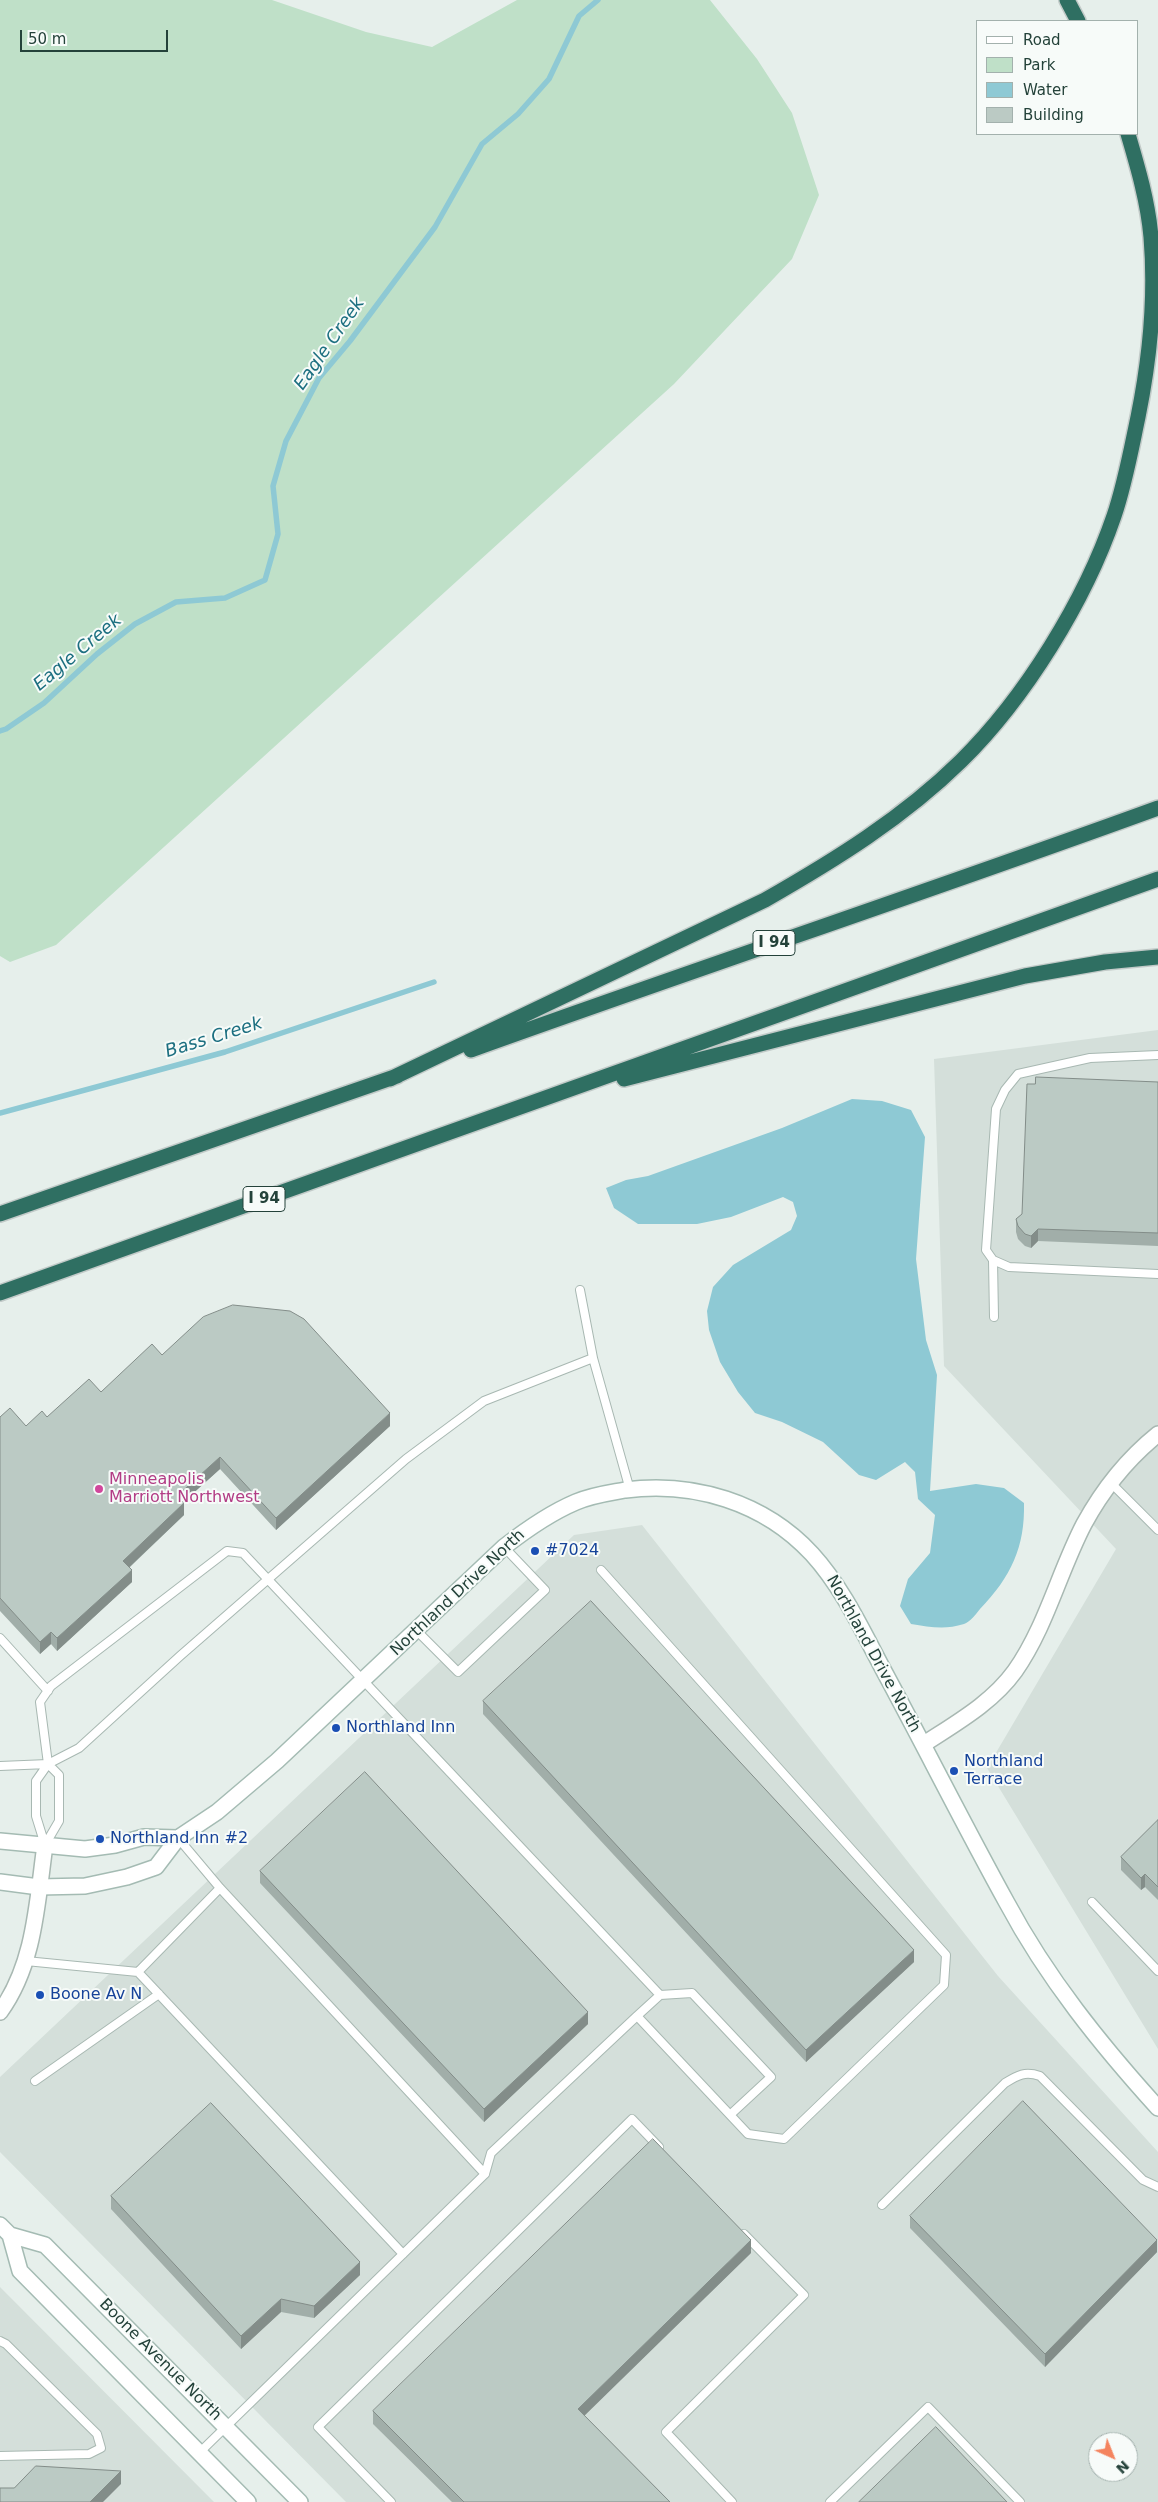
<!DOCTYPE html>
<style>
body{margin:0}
#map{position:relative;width:1158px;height:2502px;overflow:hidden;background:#e6efeb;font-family:"DejaVu Sans",sans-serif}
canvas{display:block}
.legend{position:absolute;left:976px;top:20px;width:162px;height:115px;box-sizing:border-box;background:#f7fbf9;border:1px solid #a3b1ad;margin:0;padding:6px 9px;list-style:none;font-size:15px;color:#24423a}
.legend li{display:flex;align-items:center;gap:10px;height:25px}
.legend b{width:25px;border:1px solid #a3b1ad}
.north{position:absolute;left:1088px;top:2432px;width:50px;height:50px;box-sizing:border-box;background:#f7fbf9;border:1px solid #a3b1ad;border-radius:50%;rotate:136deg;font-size:14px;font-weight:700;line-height:20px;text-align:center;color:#24423a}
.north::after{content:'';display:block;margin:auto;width:18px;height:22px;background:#f4845f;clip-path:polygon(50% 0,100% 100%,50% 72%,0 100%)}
.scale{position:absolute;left:20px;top:30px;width:148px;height:22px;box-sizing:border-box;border:2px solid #24423a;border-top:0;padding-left:6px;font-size:15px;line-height:18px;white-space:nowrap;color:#24423a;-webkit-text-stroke:4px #f7fbf9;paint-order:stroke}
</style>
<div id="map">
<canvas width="1158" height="2502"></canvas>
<ul class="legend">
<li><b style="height:6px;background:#fff"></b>Road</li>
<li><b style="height:14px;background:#bfe0c8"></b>Park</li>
<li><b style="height:14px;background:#8ec9d4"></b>Water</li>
<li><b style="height:14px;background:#bbcac4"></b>Building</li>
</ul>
<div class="north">N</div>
<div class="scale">50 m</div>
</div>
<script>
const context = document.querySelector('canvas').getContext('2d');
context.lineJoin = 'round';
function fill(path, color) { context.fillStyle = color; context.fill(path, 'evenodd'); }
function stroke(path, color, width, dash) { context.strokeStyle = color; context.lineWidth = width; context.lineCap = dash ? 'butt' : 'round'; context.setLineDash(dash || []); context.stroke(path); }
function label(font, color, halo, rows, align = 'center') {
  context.font = font + ' "DejaVu Sans",sans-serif'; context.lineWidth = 4; context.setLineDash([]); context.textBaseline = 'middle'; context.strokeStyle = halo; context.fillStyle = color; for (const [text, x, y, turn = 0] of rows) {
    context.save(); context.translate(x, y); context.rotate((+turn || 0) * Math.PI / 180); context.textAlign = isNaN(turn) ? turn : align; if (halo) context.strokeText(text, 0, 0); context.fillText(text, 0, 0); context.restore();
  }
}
fill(new Path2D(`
 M1158 1030V2049L987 1768 1116 1549 944 1366 934 1059Z
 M642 1525 998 1976 1158 2152V2502H346L0 2152V2077L574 1535ZM1098 2442H1128V2472H1098Z
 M0 2287 214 2502H0Z`), '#d4dfda');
fill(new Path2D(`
 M0 0H272L366 32 432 47 517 0H710L757 59 792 113 819 195 792 259 674 384 56 945 10 962 0 956Z`), '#bfe0c8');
fill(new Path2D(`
 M852 1099 882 1101 911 1110 925 1137 916 1259 926 1340 937 1375 930 1491 976 1484 1004 1488 1024 1503C1025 1547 1011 1577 980 1609 976 1614 970 1622 964 1624 945 1630 930 1627 911 1624L900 1606 908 1579 930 1553 935 1515 918 1499 915 1472 905 1462 876 1480 859 1475 823 1442 782 1422 755 1413 738 1392 720 1362 709 1330 707 1311 713 1287 733 1265 791 1230 797 1216 793 1202 783 1197 731 1217 697 1224H638L614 1208 606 1188 626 1180 648 1176 782 1128Z`), '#8ec9d4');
stroke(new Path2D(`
 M0 731 6 729 44 703 97 654 135 624 176 602 225 598 265 580 278 534 273 486 286 441 319 378 350 341 435 227 482 144 518 114 549 79 579 16 598 0
 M0 1113 225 1052 434 982`), '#8ec9d4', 5.5);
const lane = new Path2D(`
 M1158 1055 1090 1058 1018 1074 1005 1090 996 1109 986 1250 993 1260 1009 1267 1158 1274
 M993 1260 994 1317
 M580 1290 593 1358
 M1110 1482 1158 1530
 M416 1630 458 1672 545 1590 504 1547
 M0 1638 48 1691
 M0 1766 48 1764 79 1748 180 1656 406 1459 484 1401 593 1358 630 1490
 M178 1838 220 1888 485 2174
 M45 1845 59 1821V1775L48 1764 40 1702 51 1686 227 1551 243 1553 660 1995 637 2016
 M45 1845 36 1816V1781L48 1764
 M1092 1902 1158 1971
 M26 1961 138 1972 403 2254
 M138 1972 220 1888
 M660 1995 692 1993 771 2077 731 2114
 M35 2081 159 1994
 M882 2205 1005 2083C1018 2075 1025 2071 1040 2076L1143 2180 1158 2187
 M0 2341 6 2344 97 2434 101 2448 89 2454 0 2456
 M199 2453 485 2174 491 2153 637 2016 748 2134 784 2139 944 1985 946 1955 601 1570
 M391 2502 318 2427 632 2119 659 2147
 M732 2502 666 2432 804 2295 744 2234
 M830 2502 928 2407 1020 2502`);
const street = new Path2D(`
 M924 1744C956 1723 992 1703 1015 1671 1046 1627 1059 1572 1084 1524 1103 1489 1127 1459 1158 1434
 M0 2012C35 1964 37 1902 45 1845`);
const secondary = new Path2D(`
 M0 1841 85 1849 115 1845 144 1837 178 1838
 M0 1882 39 1887 85 1886 127 1877 156 1867 178 1838 217 1812 277 1761 504 1547C527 1529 550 1513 576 1502 592 1495 609 1493 625 1490 693 1481 764 1502 812 1554 843 1588 863 1632 885 1673 926 1749 965 1827 1007 1903 1047 1978 1101 2045 1158 2108
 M0 2225 10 2235 20 2271 248 2502
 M10 2235 45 2245 300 2502`);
const highway = new Path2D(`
 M1067 0 1078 21
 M471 1050C699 968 930 891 1158 808
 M390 1079 765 900C835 860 903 818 961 761 1025 698 1085 601 1114 516 1125 484 1131 450 1138 417 1150 358 1156 297 1151 237 1148 202 1138 168 1128 134
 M624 1079 1025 976 1105 962 1158 957
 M0 1214 397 1076
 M0 1293 1158 879`);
stroke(lane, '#a8b8b2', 10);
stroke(street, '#a8b8b2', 18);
stroke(secondary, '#a4bbb3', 18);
stroke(highway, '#c2cac8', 18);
stroke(lane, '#fff', 8);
stroke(street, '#fff', 15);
stroke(secondary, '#fff', 15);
stroke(highway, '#2f6f62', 15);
fill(new Path2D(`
 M1158 1082V1246L1038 1241 1031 1248 1025 1246 1018 1239 1016 1232V1219L1022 1214Z
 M101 1392 390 1426 276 1530 220 1469 183 1502 184 1515 130 1567 132 1582 57 1651 51 1644 40 1654 0 1611V1417L26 1426Z
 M483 1701 914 1962 806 2062 483 1714Z
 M1158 1820V1900L1145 1887 1141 1890 1121 1870V1857Z
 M260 1871 588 2024 484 2122 260 1883Z
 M111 2196 360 2275 314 2318 281 2312 241 2349 111 2209Z
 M910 2216 1157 2252 1045 2367 910 2228Z
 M751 2253 584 2415 670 2502H452L373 2424V2411Z`), '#a1aea9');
fill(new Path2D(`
 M1038 1229V1241L1031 1248V1236Z
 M390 1413V1426L276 1530V1518Z
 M220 1457V1469L177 1508V1496Z
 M184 1503V1515L123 1573V1561Z
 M132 1570V1582L57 1651V1638Z
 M51 1632V1644L40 1654V1642Z
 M1145 1874V1887L1141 1890V1878Z
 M914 1950V1962L806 2062V2050Z
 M588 2012V2024L484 2122V2109Z
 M751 2240V2253L578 2422V2409Z
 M1157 2240V2252L1045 2367V2354Z
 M360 2262V2275L314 2318V2306Z
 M281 2299V2312L241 2349V2336Z
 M121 2471V2484L103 2502H90Z`), '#838d89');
const building = new Path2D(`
 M1036 1077 1158 1082V1233L1038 1229 1031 1236 1025 1234 1018 1226 1016 1219 1022 1214 1027 1084H1035Z
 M233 1305 290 1311 304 1319 390 1413 276 1518 220 1457 177 1496 184 1503 123 1561 132 1570 57 1638 51 1632 40 1642 0 1598V1417L10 1408 26 1426 42 1411 47 1417 89 1379 101 1392 152 1344 162 1355 203 1317Z
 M591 1601 914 1950 806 2050 483 1701Z
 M365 1772 588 2012 484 2109 260 1871Z
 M1158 1820V1887L1145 1874 1141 1878 1121 1857Z
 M1023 2101 1157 2240 1045 2354 910 2216Z
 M211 2103 360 2262 314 2306 281 2299 241 2336 111 2196Z
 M653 2139 751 2240 578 2409 670 2502H464L373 2411Z
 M936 2427 1007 2502H859Z
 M36 2466 121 2471 90 2502H0V2488H14Z`);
fill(building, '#bbcac4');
stroke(building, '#838d89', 1);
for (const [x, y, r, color] of [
 [99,1489,5,"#d1479c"],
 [535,1551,5,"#1a4fb4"],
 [336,1728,5,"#1a4fb4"],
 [954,1771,5,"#1a4fb4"],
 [100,1839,5,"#1a4fb4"],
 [40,1995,5,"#1a4fb4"]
]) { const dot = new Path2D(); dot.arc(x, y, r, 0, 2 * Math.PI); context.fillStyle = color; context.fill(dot); stroke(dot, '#f7fbf9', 2); }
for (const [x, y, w] of [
 [774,943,42],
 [264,1199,42]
]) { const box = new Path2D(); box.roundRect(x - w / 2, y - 12.5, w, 25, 4); context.fillStyle = '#f7fbf9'; context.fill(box); stroke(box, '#24423a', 1); }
label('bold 15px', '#24423a', null, [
 ["I 94",774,943],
 ["I 94",264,1199]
]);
label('16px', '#b23c85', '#f7fbf9', [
 ["Minneapolis",109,1480],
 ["Marriott Northwest",109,1498]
], 'left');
label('16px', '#164399', '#f7fbf9', [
 ["#7024",545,1551],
 ["Northland Inn",346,1728],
 ["Northland",964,1762],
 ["Terrace",964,1780],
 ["Northland Inn #2",110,1839],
 ["Boone Av N",50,1995]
], 'left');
label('16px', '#24423a', '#f7fbf9', [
 ["Northland Drive North",458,1593,-43],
 ["Northland Drive North",873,1654,61],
 ["Boone Avenue North",160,2360,45]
]);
label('italic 18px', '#1c6f80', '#f7fbf9', [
 ["Eagle Creek",330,344,-55],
 ["Eagle Creek",78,653,-40],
 ["Bass Creek",214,1038,-17]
]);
</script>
